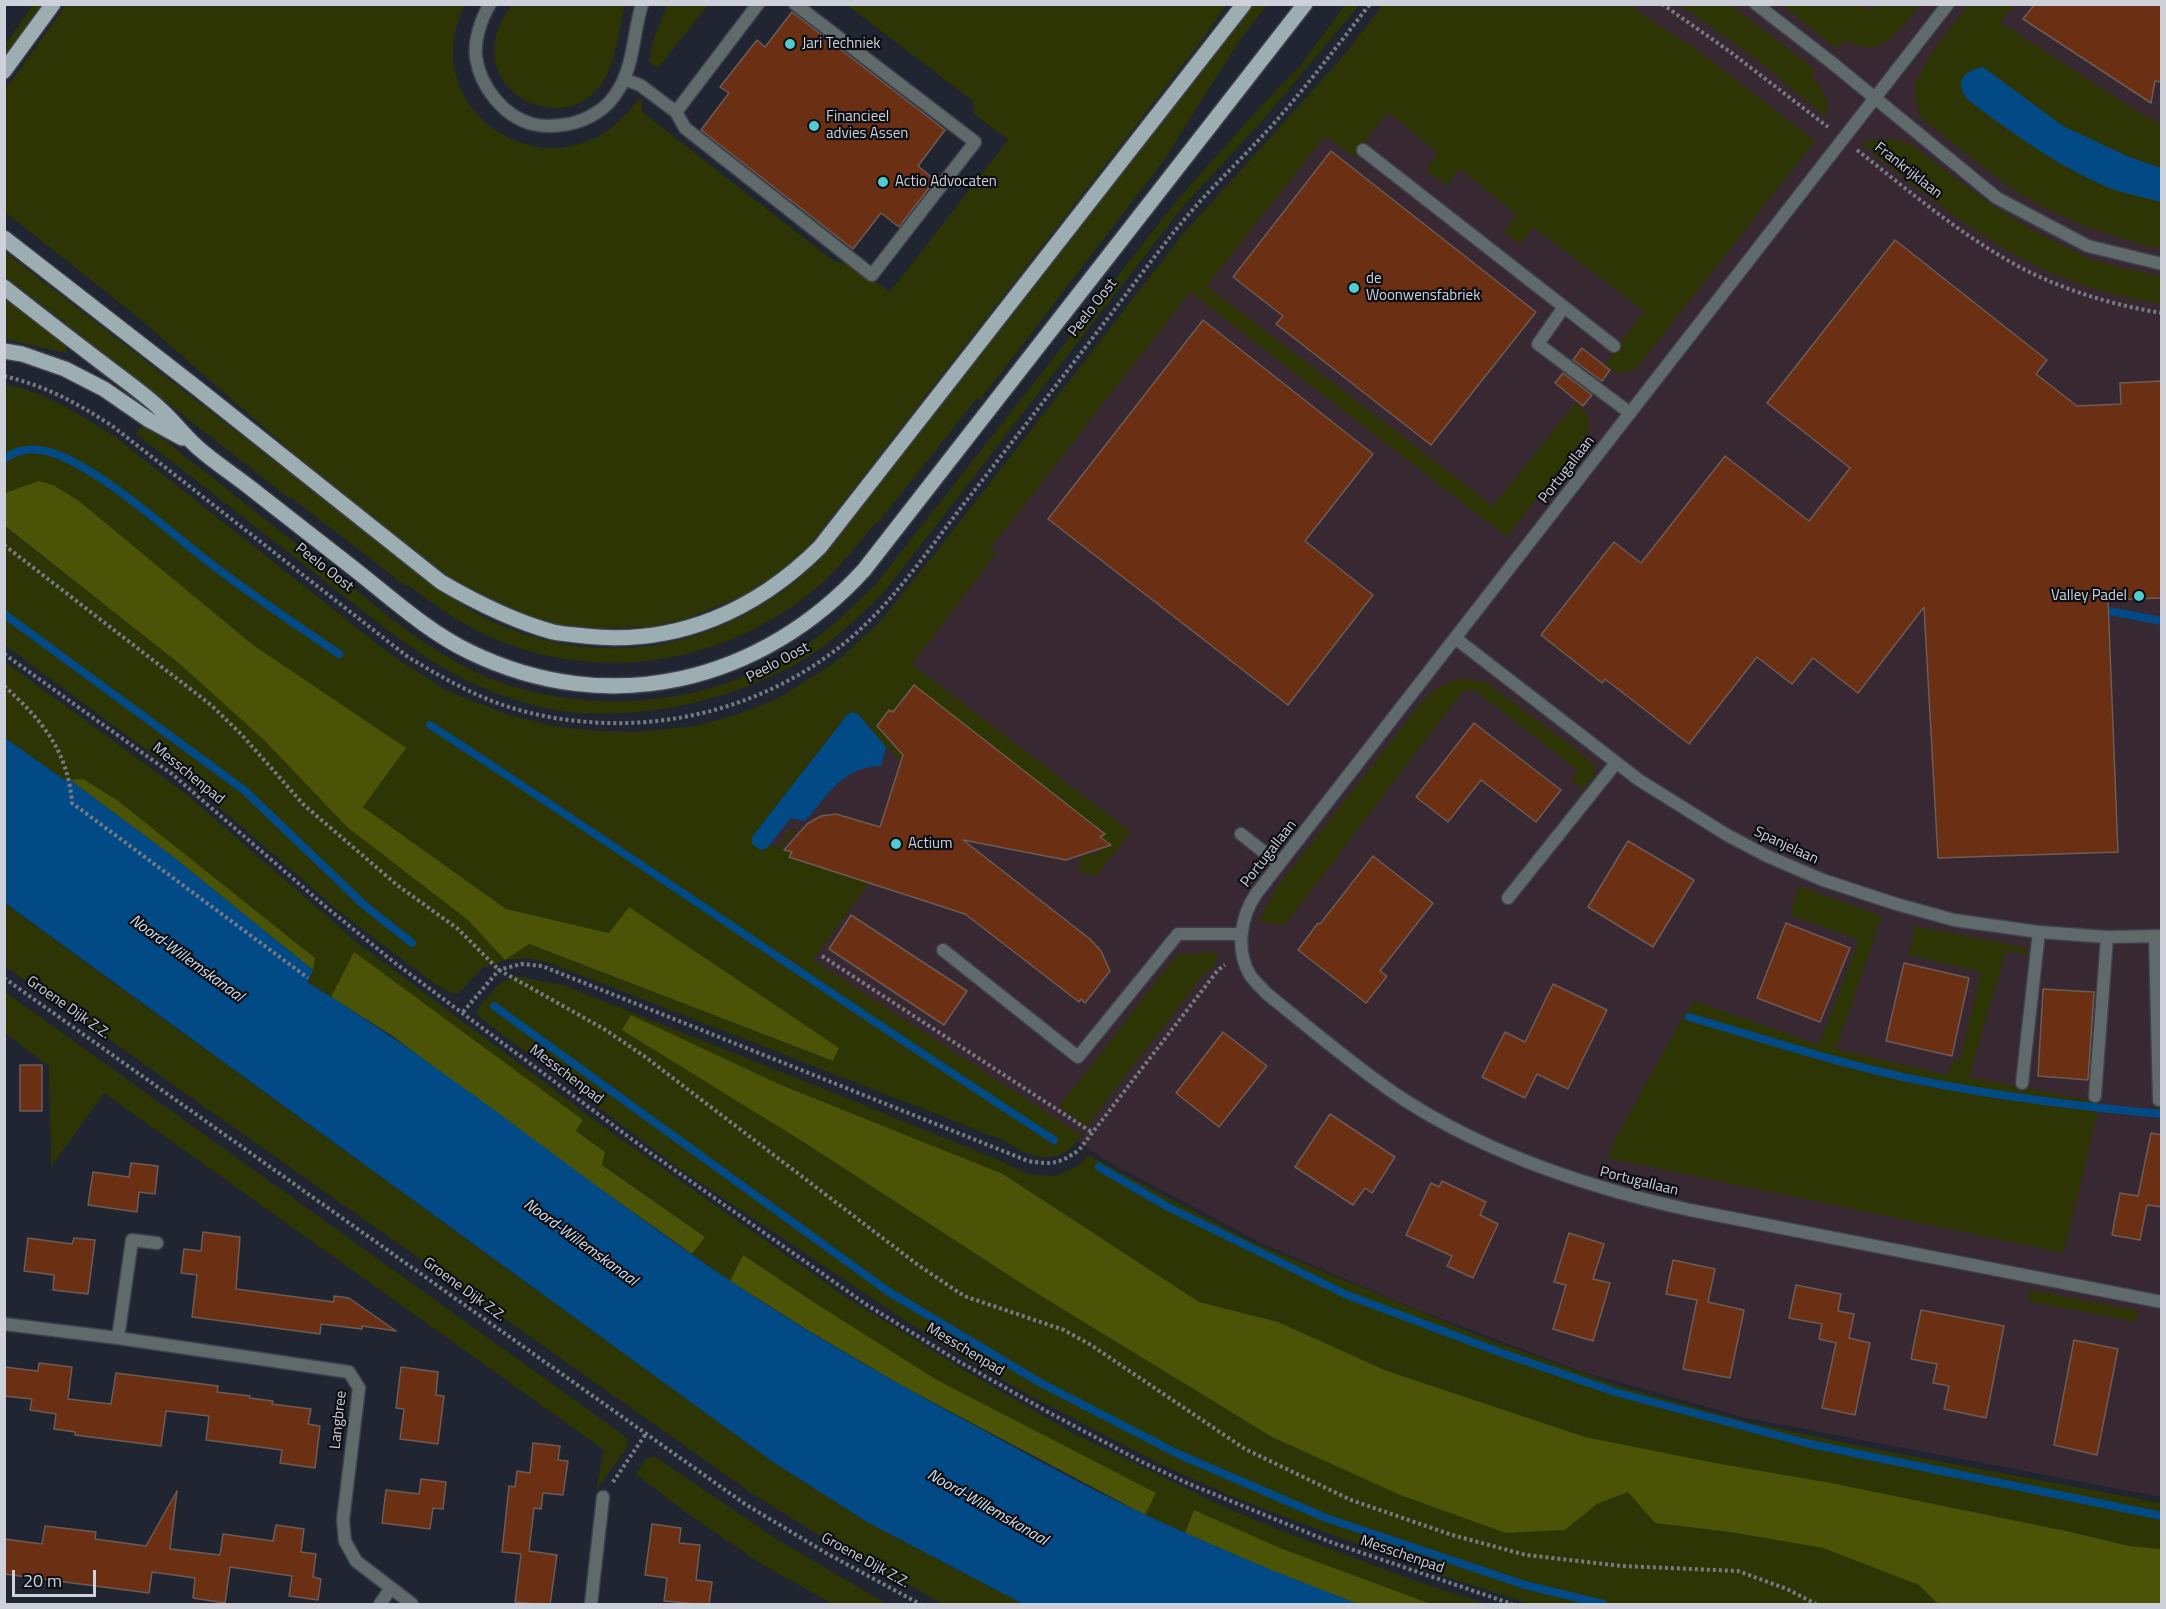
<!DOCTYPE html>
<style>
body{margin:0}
#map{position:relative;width:2166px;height:1609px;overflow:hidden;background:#212532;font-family:"Titillium Web",sans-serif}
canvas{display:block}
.frame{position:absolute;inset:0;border:6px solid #ced1d9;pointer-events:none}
.scale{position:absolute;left:12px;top:1570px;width:84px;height:27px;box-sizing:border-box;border:3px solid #ced1d9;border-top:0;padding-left:8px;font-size:18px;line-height:21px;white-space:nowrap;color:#ced1d9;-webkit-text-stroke:4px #0d0f14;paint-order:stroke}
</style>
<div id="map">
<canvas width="2166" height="1609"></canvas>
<div class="frame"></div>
<div class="scale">20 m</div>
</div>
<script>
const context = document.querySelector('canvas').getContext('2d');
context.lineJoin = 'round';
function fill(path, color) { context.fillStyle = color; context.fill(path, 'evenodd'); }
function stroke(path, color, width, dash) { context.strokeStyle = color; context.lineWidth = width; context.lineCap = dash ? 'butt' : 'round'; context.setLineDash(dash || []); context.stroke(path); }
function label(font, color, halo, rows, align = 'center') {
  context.font = font + ' "Titillium Web",sans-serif'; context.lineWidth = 4.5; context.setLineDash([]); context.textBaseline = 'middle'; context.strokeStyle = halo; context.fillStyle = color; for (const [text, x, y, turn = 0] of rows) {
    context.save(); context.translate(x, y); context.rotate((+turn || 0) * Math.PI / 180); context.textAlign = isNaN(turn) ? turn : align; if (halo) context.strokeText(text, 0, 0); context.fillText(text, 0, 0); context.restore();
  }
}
fill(new Path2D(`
 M1382 5H2161V1497L1746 1418 1583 1372 1415 1309 1263 1244 1109 1162 713 904Z`), '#372832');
fill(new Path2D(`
 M513 4 625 5C619 28 617 58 604 80 569 139 477 97 497 32 500 22 506 13 513 4Z
 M33 5H42L5 56V45Z
 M66 5H465C409 115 563 209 638 99L642 102V112L835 262 850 263 890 292 1008 140 974 114 973 101 847 5H1226L1206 35 809 546 757 590 686 619 650 627 603 628 558 625 524 615 492 603 451 578 326 482 139 318 5 212V90Z
 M667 5H708L658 68 649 62 653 41Z
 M1254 5H1267L1239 41 1164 160 980 400 977 398 877 524 875 523C856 547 837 571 814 590 723 665 596 685 488 636 459 623 433 604 408 585L406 586 290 497 289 498 5 276 4 251 434 585C454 599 474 614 496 623 615 676 741 643 828 551Z
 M1345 5H1359L1262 121 1184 205 885 591C859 616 833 643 801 661 734 699 657 717 580 713 546 711 510 699 479 686 423 662 377 621 330 585 265 534 201 484 136 434L144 424 406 630C435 650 464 669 497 681 600 718 716 704 807 644 833 627 854 605 876 584L1179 198 1263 104 1301 65Z
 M1383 5H1629L1649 19 1700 52 1815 141 1636 369C1623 375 1615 374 1605 364L1644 311 1533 227 1520 244 1504 232 1517 215 1460 169 1446 186 1426 170 1438 153 1388 112 1354 157 1325 136 1207 286 1493 506 1576 402C1585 410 1590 418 1589 431L1507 537 1190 292 990 549 996 554 912 664 1131 832 1096 876 1078 871 1083 854 1087 852 1092 856 1109 845 914 685 894 713 889 710 878 724 874 721 903 755 901 761 852 712 847 715 752 837 764 850 771 844 776 848 791 829 801 832 799 834 793 833 780 849 792 853 789 857 869 883 813 960 1081 1135C1078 1139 1075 1144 1072 1147 1049 1166 1026 1155 1005 1141L550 963 528 958 505 960 482 968 459 993 453 994 432 982 340 912 190 782 5 645 4 526 181 665 264 740 347 827 468 920 505 960 528 944 832 1061 838 1048 629 908 609 933 506 909 363 807 405 748 253 645 79 501 53 485 5 493V385C41 389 83 417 114 436L390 654 444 689 462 697 509 715 554 726 595 731 640 732 695 726 735 715 779 698 837 661 878 624 948 537 1183 234 1340 60Z
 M1680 5H1730L1815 69 1811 76C1821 85 1833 102 1825 116L1756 59Z
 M1782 5H1862L1867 9 1885 5H1920C1900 29 1881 62 1845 40L1837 49Z
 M1968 5H2014L2000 22 2143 115 2161 124V168L2129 157 2063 126 1983 67 2005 127 2064 166 2109 187 2161 202V248L2146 246 2092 229 2037 204 2000 180 1921 118 1916 101 1915 83 1932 52Z
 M1877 139 1900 140 1913 146 1990 204 2036 232 2093 260 2129 270 2161 276V304C2121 297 2080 287 2043 269 1976 237 1920 190 1861 144Z
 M4 298 67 346 66 353 5 339Z
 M4 661 186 794 360 945 611 1132 847 1298 976 1377 1071 1432 1224 1507 1282 1531 1419 1582 1487 1604H1431L1280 1548 1194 1510 1185 1533 1145 1515 1155 1493 937 1380 818 1305 743 1255 730 1281 692 1254 705 1237 602 1164 605 1152 576 1131 583 1120 354 953 331 997 307 982 313 970 315 958 117 800 83 779 66 781 5 738Z
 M1461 679 1486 682 1590 760 1595 767 1594 776 1583 789 1571 780 1577 770 1476 691H1463L1285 925 1259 921 1275 890 1421 703C1433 691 1444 682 1461 679Z
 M1799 886 1882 916 1836 1049 1948 1075 1953 1060 1960 1061 1981 972 1909 955 1915 926 2028 948 2027 955 2006 951 1969 1077 2100 1102 2064 1253 1608 1158 1614 1141 1684 1015 1695 1001 1819 1045 1859 940 1790 915Z
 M4 903 773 1462 867 1522 1023 1604H943L817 1534 753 1494 5 966Z
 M1217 952C1218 963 1214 969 1204 974L1087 1126 1059 1107 1177 955Z
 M515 976 563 985 842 1096 1001 1161 1028 1174 1055 1176 1080 1165 1088 1155 1252 1242 1482 1337 1616 1385 1748 1422 1879 1450 2161 1503V1549L2129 1546 2071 1532 1831 1483 1710 1462 1585 1437 1387 1371 1278 1322 1199 1302 1003 1174 781 1085 631 1015 623 1030 805 1143 1033 1291 1272 1437 1400 1495 1507 1533 1565 1530 1597 1504 1628 1492 1655 1523 1730 1532 1823 1548 1919 1585 1938 1604H1530L1425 1570 1238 1499 1162 1465 1044 1403 967 1360 900 1317 677 1167 477 1015V1010L499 984Z
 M5 992 621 1433 628 1441 626 1449 596 1490 604 1450 104 1093 51 1167 49 1066 5 1033Z
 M2030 1290 2138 1311 2136 1322 2028 1301Z
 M654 1456 778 1540 887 1604H833L763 1565 688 1514 636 1474 646 1459Z`), '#2e3504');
fill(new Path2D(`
 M39 481 53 485 79 501 253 645 406 748 363 807 506 909 609 933 629 907 839 1048 833 1061 529 944 505 960 468 920 347 827 264 740 181 665 5 526V493Z
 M83 779 117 800 315 958 313 970 172 856 70 780Z
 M354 952 583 1120 576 1131 605 1152 602 1165 705 1237 692 1254 544 1149 391 1035 331 997Z
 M631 1015 781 1085 1003 1174 1199 1302 1278 1322 1387 1371 1585 1437 1710 1462 1831 1483 2071 1532 2129 1546 2161 1549V1604H1938L1919 1585 1823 1548 1730 1532 1655 1523 1628 1492 1597 1504 1565 1530 1506 1533 1400 1495 1272 1437 1033 1291 805 1143 622 1030Z
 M743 1255 818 1305 937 1380 1156 1493 1145 1515 906 1388 809 1331 730 1281Z
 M1194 1510 1280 1548 1431 1604H1358L1270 1570 1185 1533Z`), '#4a5306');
fill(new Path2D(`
 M1983 67 2063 126 2129 157 2161 168V202C2144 197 2124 194 2107 187 2056 165 2012 133 1968 100 1954 83 1962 71 1983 67Z
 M852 712 859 715 886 747 881 766C852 767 837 782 820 803 815 809 811 816 804 821L791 818 767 848 761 850 752 844V837L847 715Z
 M5 738 66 781 70 780 172 856 313 970 307 982C454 1072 586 1184 729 1280 803 1330 880 1374 957 1416 1020 1450 1083 1486 1148 1516 1217 1548 1287 1577 1358 1604H1023L867 1522 773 1462 5 903Z`), '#024a85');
stroke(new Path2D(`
 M4 459C21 446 42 448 61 456 109 477 163 526 205 559 248 593 294 623 339 654
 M2098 609 2162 621
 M4 614 244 790 364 905 412 943
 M430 725C639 861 844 1004 1054 1140
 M494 1006 889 1292 1039 1382 1178 1454 1326 1518 1525 1585 1603 1604
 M1689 1017C1768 1040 1846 1066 1927 1082 2004 1097 2083 1107 2162 1114
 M1099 1167 1168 1207 1347 1295 1499 1352 1615 1392 1810 1444 2162 1516`), '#024a85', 8);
const building = new Path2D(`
 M2035 4H2162V82L2155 81 2151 103 2023 19Z
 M792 12 945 130 918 166 935 180 899 227 881 213 853 249 701 130 729 93 720 87 757 40 765 47Z
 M1331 151 1536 312 1431 445 1276 324 1283 316 1233 277Z
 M1895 240 2047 360 2036 374 2077 406 2121 404 2120 383 2162 381V598L2108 600 2118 852 1938 858 1924 607 1858 693 1813 658 1792 684 1757 657 1689 744 1605 679 1602 683 1541 635 1614 542 1641 563 1725 456 1809 521 1850 468 1767 403Z
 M1203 320 1373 454 1305 541 1373 595 1288 705 1048 519Z
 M1582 348 1610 370 1602 381 1573 360Z
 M1563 373 1592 395 1583 406 1555 383Z
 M914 685 1105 834 1100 837 1111 845 1066 860 963 840 1090 939 1101 951 1110 971 1085 1003 1081 999 1079 1002 965 914 789 857 792 852 784 850 807 824 821 816 836 814 880 827 903 755 877 726 889 710 893 712Z
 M1474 723 1561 790 1536 822 1481 780 1448 822 1416 797Z
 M1628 841 1694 880 1653 947 1588 907Z
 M1373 856 1433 903 1380 971 1387 976 1366 1003 1298 950 1318 923 1320 924Z
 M851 915 967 991 944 1025 829 949Z
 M1786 923 1850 948 1820 1022 1757 998Z
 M1904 963 1969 978 1952 1056 1886 1041Z
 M1553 984 1607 1010 1568 1089 1537 1074 1525 1098 1482 1077 1505 1032 1525 1042Z
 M2043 989 2094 992 2088 1080 2038 1076Z
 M1223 1032 1267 1066 1219 1127 1176 1093Z
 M20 1065H42V1111H20Z
 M1330 1114 1395 1157 1372 1193 1365 1188 1353 1205 1295 1167Z
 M2151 1133 2162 1135V1207L2147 1205 2140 1240 2112 1235 2120 1193 2138 1196Z
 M131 1163 158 1166 155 1194 139 1192 137 1212 88 1205 93 1172 129 1177Z
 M1442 1181 1486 1202 1480 1215 1498 1224 1473 1278 1447 1266 1452 1256 1406 1235 1431 1183 1439 1187Z
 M203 1232 240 1237 236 1289 334 1302V1296L349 1298 396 1331 362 1326V1329L321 1324 320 1334 192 1317 197 1275 181 1273 184 1249 201 1251Z
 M1569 1233 1604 1244 1593 1279 1610 1283 1593 1341 1553 1329 1566 1285 1554 1282Z
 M28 1238 72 1244 74 1238 95 1240 88 1294 53 1290 54 1275 24 1271Z
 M1673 1260 1715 1269 1708 1302 1744 1310 1730 1378 1683 1369 1697 1300 1666 1294Z
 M1796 1285 1841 1294 1838 1311 1854 1314 1849 1338 1870 1343 1855 1415 1822 1408 1836 1343 1819 1339 1822 1324 1789 1318Z
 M1921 1310 2004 1326 1986 1418 1944 1409 1949 1386 1933 1383 1937 1364 1911 1359Z
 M2074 1340 2118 1349 2097 1455 2054 1445Z
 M39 1363 72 1367 68 1399 111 1404 116 1373 218 1386 217 1392 250 1396V1398L273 1401 272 1404 311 1409 308 1424 320 1426 315 1468 280 1463 282 1450 206 1440 209 1416 166 1411 161 1446 75 1435V1432L54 1429 56 1414 30 1410 32 1399 4 1396V1367L38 1371Z
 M401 1367 438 1372 436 1395 444 1396 438 1444 400 1439 404 1409 396 1408Z
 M533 1443 560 1446 558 1460 568 1461 563 1495 543 1493 541 1509 534 1508 529 1551 557 1555 550 1605 515 1602 521 1554 502 1552 509 1486 515 1487 517 1471 530 1473Z
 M421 1479 446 1482 443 1509 433 1508 430 1529 382 1523 386 1490 419 1494Z
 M177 1491 170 1549 220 1555 223 1534 273 1541 276 1525 304 1529 301 1552 316 1554 313 1577 321 1579 318 1600 289 1596 292 1576 230 1567 225 1603 193 1598 195 1578 152 1572 149 1593 4 1574V1539L42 1544 45 1526 96 1532 95 1539 146 1546Z
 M652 1524 681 1528 679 1543 700 1545 696 1580 712 1582 709 1605 664 1601 667 1578 645 1575Z`);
fill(building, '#6b3014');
stroke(building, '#6c5c55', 1.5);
const lane = new Path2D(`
 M624 79 640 85 676 112 758 4
 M676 112 685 128 872 275 975 142 795 4
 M1363 150 1614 346
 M1564 307 1538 344 1630 413
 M1241 834 1279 864
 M1508 898 1616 763
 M2155 936 2159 1100
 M943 950 1078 1057 1178 934H1241
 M2022 1083 2039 932
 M2095 1096 2107 937`);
const street = new Path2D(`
 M490 4C481 19 474 40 476 57 480 86 503 116 532 124 543 127 557 126 569 124 588 120 607 109 617 92 634 67 633 33 642 4
 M1756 4 1831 62 1997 198 2088 246 2162 264
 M1948 4 1256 894C1241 916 1235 950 1250 975 1254 981 1261 987 1266 993 1307 1026 1348 1061 1391 1091 1480 1152 1585 1187 1690 1210L2162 1302
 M1455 638 1639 780 1727 835 1767 856 1823 880 1896 904 1954 920 2039 932 2107 937 2162 936
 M4 1324 118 1338 349 1372 359 1388 343 1520 345 1541 356 1561 412 1604
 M118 1338 132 1240 157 1243
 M380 1604 391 1588
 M591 1604 603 1497`);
const primary = new Path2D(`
 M4 71 53 4
 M4 238 197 388 441 582C477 603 513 621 553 632 563 634 575 635 585 636 676 646 756 611 820 547L1244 4
 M4 287C38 314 72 340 106 366 124 380 143 393 159 408 172 419 182 433 195 445 211 460 230 472 248 486 283 513 318 541 353 568 390 597 428 632 470 652 610 720 762 682 864 570L1305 4
 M4 351 22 354 65 369 104 389 149 420 182 438`);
stroke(lane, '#3d414d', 15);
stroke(street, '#3d414d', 15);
stroke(primary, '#3d414d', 18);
stroke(new Path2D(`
 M1662 4 1729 51 1828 127
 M1857 150C1904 187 1950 226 2002 257 2050 286 2106 304 2162 313
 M4 376C46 386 75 402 111 425L408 657C443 678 479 699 519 710 636 742 763 715 854 635 896 598 929 549 963 505 1013 441 1062 378 1111 314 1135 283 1158 251 1183 221 1212 186 1246 155 1276 121 1309 83 1339 44 1370 4
 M4 545 211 705 241 734 304 805 397 885 458 929 499 970 604 1029 644 1056 918 1265 964 1296 1064 1330 1091 1345 1245 1449 1351 1500 1452 1535 1526 1555 1622 1566 1738 1571 1787 1589 1816 1604
 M4 654 172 774 326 907 395 963 649 1152 867 1305 958 1361 1048 1412 1142 1462 1187 1483 1333 1543 1512 1604
 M4 686C42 720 68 751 72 803L308 978
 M822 956 1093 1133
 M4 978 745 1504 826 1553 920 1604
 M463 1012 499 970 521 964 542 966 1028 1161C1052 1165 1059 1164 1079 1150L1218 970 1225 965
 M613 1482 645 1435`), '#767a84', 4, [3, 3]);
stroke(lane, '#616a6b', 12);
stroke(street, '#616a6b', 12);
stroke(primary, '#9caeb1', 15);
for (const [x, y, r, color] of [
 [790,44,6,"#51ccd1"],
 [814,126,6,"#51ccd1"],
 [883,182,6,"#51ccd1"],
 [1354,288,6,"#51ccd1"],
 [2139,596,6,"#51ccd1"],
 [896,844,6,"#51ccd1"]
]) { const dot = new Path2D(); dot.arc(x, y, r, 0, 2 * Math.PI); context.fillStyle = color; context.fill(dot); stroke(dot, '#0d0f14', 2); }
label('15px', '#ced1d9', '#0d0f14', [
 ["Jari Techniek",802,44],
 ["Financieel",826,117],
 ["advies Assen",826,134],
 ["Actio Advocaten",895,182],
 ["de",1366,279],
 ["Woonwensfabriek",1366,296],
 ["Valley Padel",2127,596,"right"],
 ["Actium",908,844]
], 'left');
label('15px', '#ced1d9', '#0d0f14', [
 ["Frankrijklaan",1908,171,38],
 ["Peelo Oost",1093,308,-52],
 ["Portugallaan",1567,470,-52],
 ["Peelo Oost",324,568,38],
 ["Peelo Oost",778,663,-28],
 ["Messchenpad",188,774,39],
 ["Spanjelaan",1786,846,25],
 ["Portugallaan",1269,854,-52],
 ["Groene Dijk Z.Z.",68,1008,35],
 ["Messchenpad",566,1075,37],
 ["Portugallaan",1639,1182,14],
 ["Groene Dijk Z.Z.",464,1290,36],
 ["Messchenpad",965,1350,31],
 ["Langbree",339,1420,-84],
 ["Messchenpad",1402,1555,19],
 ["Groene Dijk Z.Z.",865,1561,29]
]);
label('italic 16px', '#d1e1f2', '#0d0f14', [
 ["Noord-Willemskanaal",186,959,36],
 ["Noord-Willemskanaal",580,1243,36],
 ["Noord-Willemskanaal",987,1508,30]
]);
</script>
